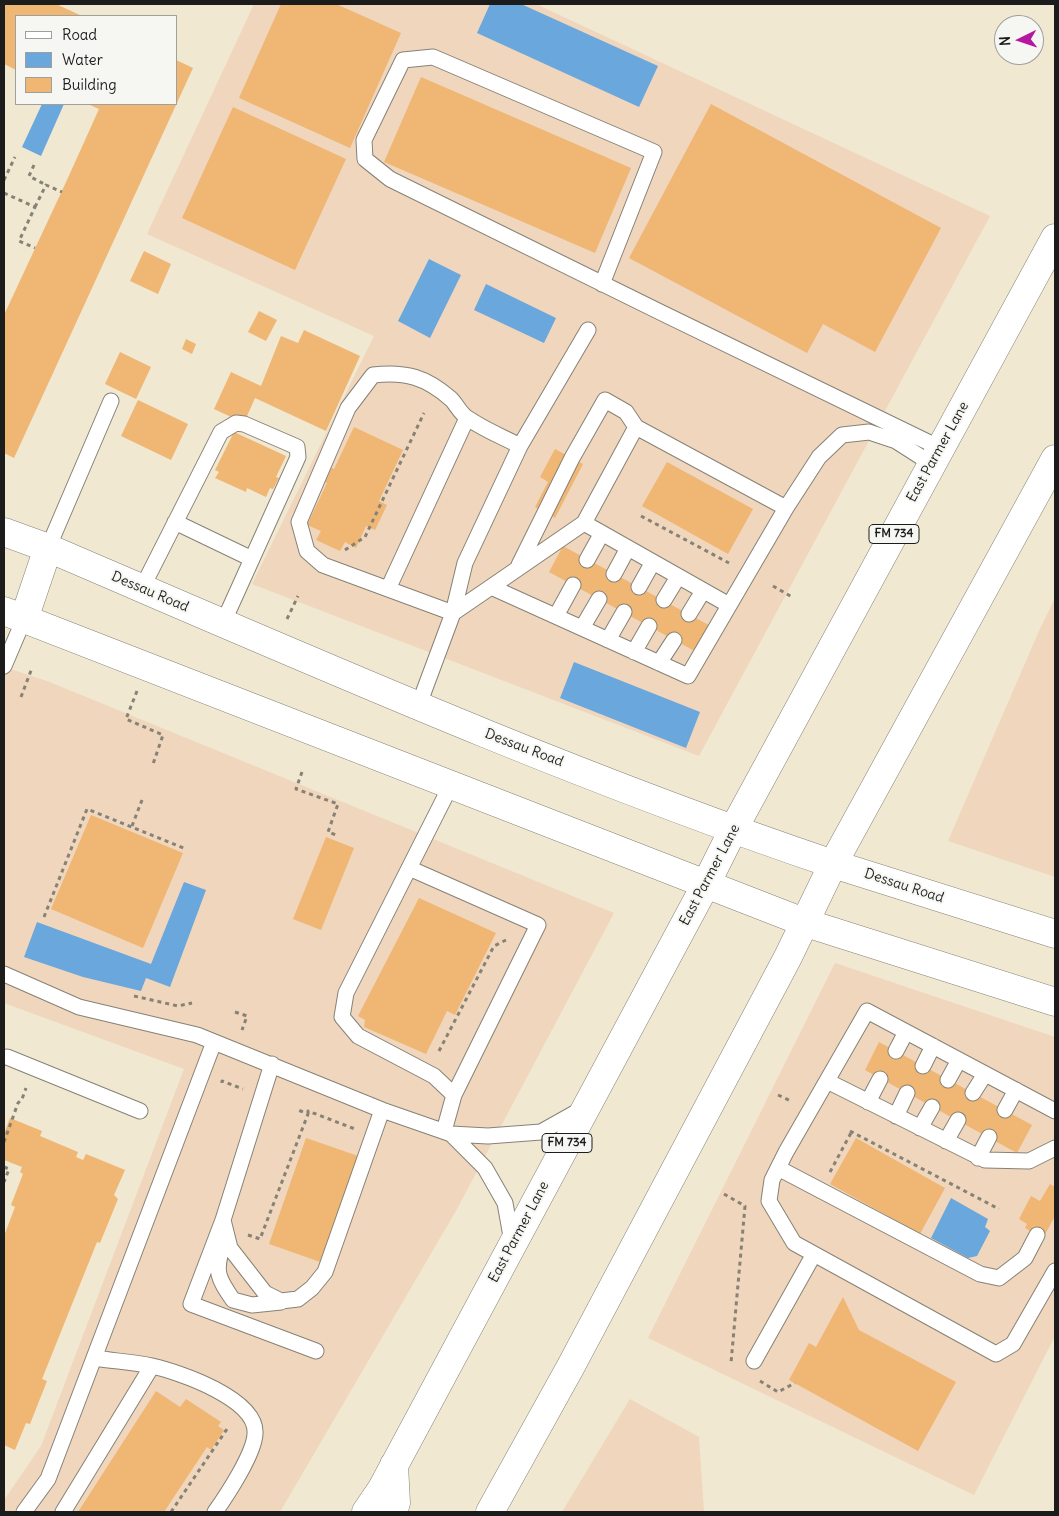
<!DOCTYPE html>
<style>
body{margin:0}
#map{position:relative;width:1059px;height:1516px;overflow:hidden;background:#f0e8d1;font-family:Delius,sans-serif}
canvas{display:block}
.frame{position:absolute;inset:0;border:5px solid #1c1c1c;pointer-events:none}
.legend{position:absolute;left:15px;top:15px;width:162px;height:90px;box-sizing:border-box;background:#f6f6f2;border:1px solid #9f9f9c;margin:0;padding:6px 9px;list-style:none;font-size:15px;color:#1c1c1c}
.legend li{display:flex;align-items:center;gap:10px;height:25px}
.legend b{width:25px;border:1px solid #9f9f9c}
.north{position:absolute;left:994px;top:15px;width:50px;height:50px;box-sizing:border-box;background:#f6f6f2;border:1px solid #9f9f9c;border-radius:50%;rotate:266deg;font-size:14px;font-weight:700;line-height:20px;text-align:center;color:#1c1c1c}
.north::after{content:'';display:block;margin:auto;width:18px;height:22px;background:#b5179e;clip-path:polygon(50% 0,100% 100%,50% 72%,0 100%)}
</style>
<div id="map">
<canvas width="1059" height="1516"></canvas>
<div class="frame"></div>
<ul class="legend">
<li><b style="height:6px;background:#fff"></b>Road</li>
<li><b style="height:14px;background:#6aa7dc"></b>Water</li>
<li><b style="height:14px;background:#efb674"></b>Building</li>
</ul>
<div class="north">N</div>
</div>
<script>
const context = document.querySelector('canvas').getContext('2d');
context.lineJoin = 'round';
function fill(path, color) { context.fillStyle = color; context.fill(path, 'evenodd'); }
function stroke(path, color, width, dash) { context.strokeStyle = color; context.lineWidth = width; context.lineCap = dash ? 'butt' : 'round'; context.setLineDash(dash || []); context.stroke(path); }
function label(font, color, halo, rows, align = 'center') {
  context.font = font + ' Delius,sans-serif'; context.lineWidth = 4; context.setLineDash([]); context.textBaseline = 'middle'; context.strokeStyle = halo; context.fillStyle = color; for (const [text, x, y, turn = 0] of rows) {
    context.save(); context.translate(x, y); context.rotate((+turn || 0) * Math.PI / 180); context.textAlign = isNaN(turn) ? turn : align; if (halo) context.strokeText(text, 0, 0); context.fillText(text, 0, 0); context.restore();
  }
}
fill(new Path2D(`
 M254 4H536L990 216 699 756 252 584 374 336 147 234Z
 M1055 598V877L948 841 1039 631Z
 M4 667 47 681 614 913 457 1209 280 1512H4V1500L41 1446 184 1069 4 1003Z
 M835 963 1055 1037V1336L974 1495 648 1338Z
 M630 1399 699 1437 704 1512H562Z`), '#f0d6bc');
fill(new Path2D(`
 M490 4H521L658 66 639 107 477 33Z
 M42 104H64L41 156 22 147Z
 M429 259 461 275 430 338 398 321Z
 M486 284 556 318 544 343 474 310Z
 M574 662 700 712 686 748 560 698Z
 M184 882 206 890 170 987 146 978 141 991 83 977 24 957 37 922 151 964Z
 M951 1198 988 1219 985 1227 990 1231 977 1256 968 1258 931 1238Z`), '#6aa7dc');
fill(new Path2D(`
 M4 4H56L82 16H16V70L4 64Z
 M281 4H336L401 33 350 148 239 98Z
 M176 60 193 68 14 458 4 453V315L67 180 99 109 88 104H176Z
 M421 77 631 168 595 253 384 162Z
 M711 104 941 228 875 352 823 324 807 353 629 258Z
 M233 107 346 159 295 270 182 218Z
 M144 251 171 264 158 294 130 281Z
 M259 311 277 320 266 341 248 332Z
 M304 330 360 356 326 431 255 398 244 423 214 409 231 372 261 386 281 336 298 343Z
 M186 339 196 344 192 354 182 349Z
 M120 352 151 367 136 399 105 384Z
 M138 400 188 424 171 460 121 436Z
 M354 427 403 450 379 501 387 505 375 530 366 526 356 548 345 542 340 551 316 540 321 531 307 525 327 483 321 481 328 466 334 469Z
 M234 432 286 456 276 477 279 478 273 489 270 488 266 497 247 488 246 492 215 478 219 472 215 470Z
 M555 449 583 464 555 518 535 507 548 482 540 477Z
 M667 462 753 509 728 554 642 506Z
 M563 546 716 629 702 655 549 572Z
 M91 815 183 853 143 948 51 909Z
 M326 837 354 848 321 930 293 919Z
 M419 898 496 933 455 1015 447 1011 426 1054 364 1027 365 1020 358 1016Z
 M879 1042 1032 1125 1017 1153 865 1070Z
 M10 1118 42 1131 40 1136 78 1152 76 1157 83 1160 86 1154 125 1170 114 1195 118 1199 100 1243 97 1242 42 1379 47 1381 30 1424 26 1423 15 1450 4 1445V1236L15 1207 11 1205 23 1174 20 1172 22 1167 4 1160V1134Z
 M306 1138 364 1158 326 1264 269 1244Z
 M856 1138 945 1188 920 1234 830 1184Z
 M1050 1184 1055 1187V1216L1043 1238 1025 1228 1027 1224 1019 1219 1031 1196 1040 1201Z
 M843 1297 859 1330 956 1382 918 1451 789 1380 809 1343 816 1347Z
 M156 1391 180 1407 186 1399 221 1422 218 1426 224 1430 211 1450 207 1447 164 1512H78Z`), '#efb674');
const lane = new Path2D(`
 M602 284 654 152 433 57 403 60 364 140 365 159 390 179C573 270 756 359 940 448
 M520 446C503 437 485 430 469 419 461 415 457 405 451 399 426 377 405 371 373 375L348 408 299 522 307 551 323 565 453 613 491 587 688 676 786 508 819 457 842 435 869 432 896 441 932 464
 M175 522 252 559
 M584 523 729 605
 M48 548 111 401
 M587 560 602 533
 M519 565 572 458 605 400 626 412 636 427
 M614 574 628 548
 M491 587 584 523 636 427 786 508
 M639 587 653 562
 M142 588 221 432 236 423 244 424 297 447 298 457 223 623
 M388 589 467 418
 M664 600 678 577
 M689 614 703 591
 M556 616 573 585
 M582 628 599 599
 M608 640 624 612
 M634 652 649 626
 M659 663 674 640
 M4 666 24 619
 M418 707 453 613 465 563 520 446 588 330
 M451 785 346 993 342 1017 358 1036 434 1076 454 1095
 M409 868 538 925 454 1095 444 1131
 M4 974 79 1007 197 1035 382 1110 451 1134 488 1136 541 1132 582 1109
 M896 1051 906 1032
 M7 1057 140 1111
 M272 1064 223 1220 191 1304 316 1351
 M923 1066 933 1046
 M948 1080 959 1060
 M827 1081 985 1160 1029 1161 1055 1148
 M973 1093 985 1074
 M868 1102 880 1079
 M1005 1110 1016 1090
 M1055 1111 867 1011 786 1152 772 1180 769 1201 794 1243 996 1354 1013 1344 1055 1271
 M896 1116 907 1093
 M920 1128 932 1107
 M451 1134 485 1168 505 1203 512 1242
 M946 1141 958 1120
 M978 1158 989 1137
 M778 1168 980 1274 999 1278 1025 1258 1037 1235
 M223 1220 230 1248 265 1293 281 1301 298 1299 312 1288 325 1272 382 1110
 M223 1245C214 1272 218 1278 233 1300L252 1305 281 1302
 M95 1358C113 1361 133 1362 152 1366 179 1372 258 1399 255 1434 254 1454 227 1495 215 1512
 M754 1361 814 1254
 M24 1512 48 1479 214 1042
 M63 1512 152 1366`);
const secondary = new Path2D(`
 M833 864 1055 934
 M806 923 1055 1002`);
const primary = new Path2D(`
 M4 532 48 548C307 659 566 774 833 864
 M4 611 806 923
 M24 619 48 548
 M366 1512 381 1490 706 884 733 830 1055 238
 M393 1512 396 1503 394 1465
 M490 1512 571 1366 788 957 833 864 1055 459`);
stroke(lane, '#868276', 17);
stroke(secondary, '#868276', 29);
stroke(primary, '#868276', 29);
stroke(new Path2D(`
 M34 165 29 176 46 185
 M4 180 15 157
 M4 193 35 207 19 241 35 248
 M35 207 46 185 62 192
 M641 516 729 563
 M345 550 365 537 424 413
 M773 586 792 597
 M287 619 298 596
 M137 691 126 719 163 735 153 764
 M21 697 32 668
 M302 772 296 789 338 804 328 832 339 836
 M132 826 142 800
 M44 917 87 809 186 849
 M134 996 178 1006 192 1003
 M235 1012 247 1016 242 1030
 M439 1051 494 946 506 940
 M222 1083V1081L243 1089
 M778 1095 791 1101
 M308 1114V1111L355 1129
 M850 1131 999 1209
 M4 1142 18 1103 22 1099 26 1088
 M4 1167 9 1169 4 1182
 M830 1172 852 1131
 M724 1194 745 1206 731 1363 733 1364
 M248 1235 260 1239 308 1114 298 1110
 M760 1381 778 1392 795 1383
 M171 1512 229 1426`), '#868276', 3, [4, 4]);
stroke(lane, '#fff', 15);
stroke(secondary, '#fff', 28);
stroke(primary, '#fff', 28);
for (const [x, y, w] of [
 [894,534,50],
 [567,1143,50]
]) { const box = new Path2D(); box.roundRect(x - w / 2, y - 9.5, w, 19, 4); context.fillStyle = '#f6f6f2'; context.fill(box); stroke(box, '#1c1c1c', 1); }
label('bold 12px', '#1c1c1c', null, [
 ["FM 734",894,534],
 ["FM 734",567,1143]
]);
label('14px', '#1c1c1c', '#f6f6f2', [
 ["East Parmer Lane",938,452,-61],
 ["Dessau Road",150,592,23],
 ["Dessau Road",524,748,21],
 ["East Parmer Lane",710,875,-62],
 ["Dessau Road",904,886,18],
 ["East Parmer Lane",519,1232,-62]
]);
</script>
